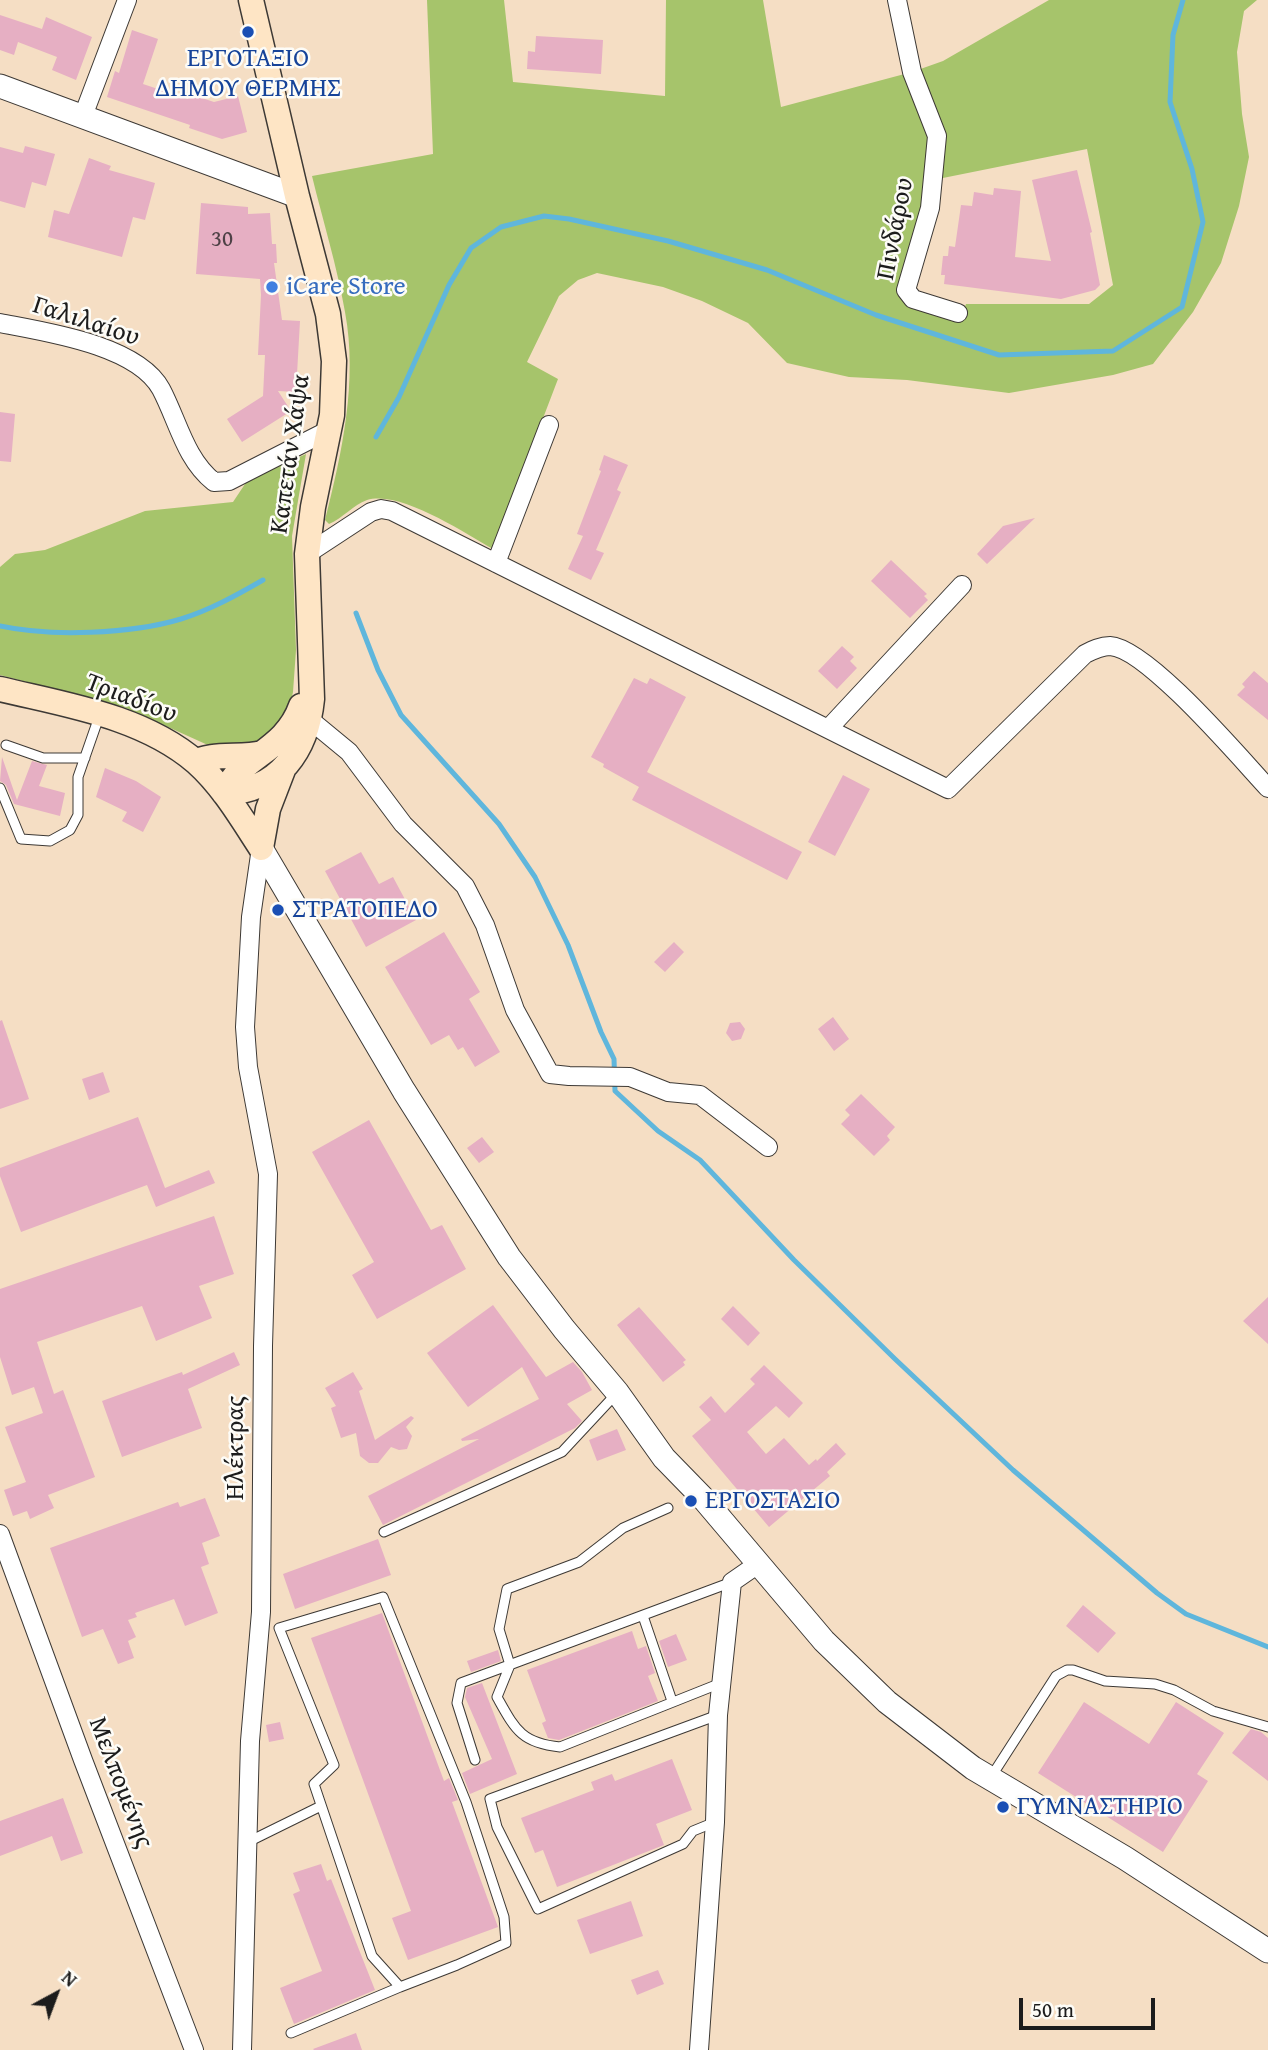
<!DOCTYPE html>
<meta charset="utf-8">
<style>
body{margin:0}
#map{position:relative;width:1268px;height:2050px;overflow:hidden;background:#f5dec4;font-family:"Gentium Book Plus",serif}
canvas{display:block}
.north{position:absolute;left:21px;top:1959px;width:70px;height:70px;-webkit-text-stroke:5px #fdfcf7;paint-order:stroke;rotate:41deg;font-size:19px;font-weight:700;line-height:28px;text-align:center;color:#1c1c1c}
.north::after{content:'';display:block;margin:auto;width:24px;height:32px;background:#1c1c1c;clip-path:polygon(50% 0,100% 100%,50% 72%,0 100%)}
.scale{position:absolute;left:1019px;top:1998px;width:136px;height:32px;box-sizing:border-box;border:4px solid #1c1c1c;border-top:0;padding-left:9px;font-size:21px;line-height:24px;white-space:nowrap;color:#1c1c1c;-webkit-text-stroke:5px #fdfcf7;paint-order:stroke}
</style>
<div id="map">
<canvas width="1268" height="2050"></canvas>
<div class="north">N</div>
<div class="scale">50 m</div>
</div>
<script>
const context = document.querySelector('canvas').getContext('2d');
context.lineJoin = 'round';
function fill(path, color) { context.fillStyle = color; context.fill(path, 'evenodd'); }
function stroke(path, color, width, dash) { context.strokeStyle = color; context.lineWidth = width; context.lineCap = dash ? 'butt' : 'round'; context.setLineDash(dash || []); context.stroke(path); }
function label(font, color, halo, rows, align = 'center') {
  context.font = font + ' "Gentium Book Plus",serif'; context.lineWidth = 5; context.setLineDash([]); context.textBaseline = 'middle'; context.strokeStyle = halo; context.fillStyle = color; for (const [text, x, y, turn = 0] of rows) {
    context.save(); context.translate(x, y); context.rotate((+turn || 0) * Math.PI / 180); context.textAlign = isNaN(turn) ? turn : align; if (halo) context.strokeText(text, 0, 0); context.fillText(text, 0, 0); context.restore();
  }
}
fill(new Path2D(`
 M427 0H504L513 82 665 96 666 0H763L781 107 912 72 943 61 1049 0H1257L1244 11 1237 52 1242 114 1249 157 1239 206 1221 263 1193 312 1153 364 1113 375 1009 393 907 380 849 377 787 363 748 323 702 301 663 287 597 273 578 280 559 296 527 362 558 379 493 549C463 532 400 490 367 500 353 505 343 518 329 524L325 520C342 453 358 381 345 312 337 266 323 221 312 176L433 154ZM1087 149 1113 285 1089 304H966L961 317 939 316 898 294 922 208 923 182Z
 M306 454 292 536 296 650 293 692 289 710 261 745 210 746 126 708 0 675V567L15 554 45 550 145 511 233 502 247 481Z`), '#a6c46b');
stroke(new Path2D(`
 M376 437 399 397 449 285 471 248 501 227 544 216 569 219 668 241 767 270 876 315 999 355 1113 351 1182 307 1203 222 1192 169 1170 102 1173 35 1183 0
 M356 613 378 670 401 715 499 824 535 877 568 945 601 1032 614 1059 615 1091 658 1131 700 1160 794 1260 895 1359 1013 1470 1157 1593 1186 1614 1268 1647
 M0 626C51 637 131 634 181 619 210 610 237 595 263 580`), '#5fb6dc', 5);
fill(new Path2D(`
 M0 15 42 29 46 17 92 37 76 80 52 70 57 57 18 42 14 55 0 50Z
 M132 30 158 39 143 84 188 99 190 94 214 102 238 96 247 132 222 139 189 128 190 125 107 97 115 71 119 73Z
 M536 36 603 40 601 74 527 69 528 51 535 52Z
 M25 146 55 154 46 186 32 182 25 208 0 201V147L23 153Z
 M89 158 111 166 109 170 155 183 145 220 133 217 122 257 48 237 54 210 69 214Z
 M1077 170 1092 232 1090 233 1100 285 1095 290 1061 299 944 284 945 275H941L943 256H948L949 246 955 247 961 205 972 206 974 192 993 195 994 188 1021 191 1015 257 1051 261 1032 180Z
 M201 203 248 207V214L270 213 272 244H276L277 263H274L282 320 300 321 296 392 278 391 291 411 242 442 227 419 263 396 265 355H258L261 295 260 279 196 274Z
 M0 412 15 414 11 462 0 461Z
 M604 455 628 465 617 490 621 492 596 550 604 553 591 580 568 569 583 536 577 534 601 471 599 470Z
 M1035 518 987 564 977 554 1003 526Z
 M891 560 927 594 924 596 928 600 910 618 871 581Z
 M842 646 854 657 850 661 857 668 837 689 818 671Z
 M1254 671 1268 683V720L1237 695 1245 687 1242 684Z
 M634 678 647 684 650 678 686 697 647 772 802 852 787 880 632 800 639 787 603 767 604 764 591 757Z
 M2 757 17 800 32 761 47 765 39 786 65 793 60 816 14 804 6 785 0 781Z
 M105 768 136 781 161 797 143 832 122 821 127 812 96 797Z
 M843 775 870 789 835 856 808 842Z
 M361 852 379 884 393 877 416 920 366 947 325 871Z
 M444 932 480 992 469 999 500 1052 475 1067 463 1047 458 1050 449 1035 431 1045 385 967Z
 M674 942 684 952 665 972 654 962Z
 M833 1017 849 1039 834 1051 818 1029Z
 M2 1020 29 1099 0 1109V1021Z
 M740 1022 745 1029 741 1039 732 1041 726 1033 730 1023Z
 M103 1072 110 1092 89 1100 82 1079Z
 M861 1094 895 1127 887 1136 890 1140 874 1156 841 1124 850 1115 845 1110Z
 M138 1117 165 1188 209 1170 215 1183 156 1207 147 1185 21 1232 0 1176V1168Z
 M369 1120 431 1230 442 1225 466 1269 377 1319 352 1275 374 1262 312 1152Z
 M482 1137 494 1152 479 1163 467 1148Z
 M214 1216 234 1274 199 1286 212 1318 156 1341 142 1306 37 1342 54 1394 63 1390 95 1477 48 1495 54 1508 30 1519 27 1511 13 1516 4 1490 26 1482 5 1427 43 1413 34 1387 12 1395 0 1357V1289Z
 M1268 1297V1344L1243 1321Z
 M493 1305 546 1377 573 1362 582 1372 592 1390 567 1404 582 1421 575 1428 383 1525 368 1496 479 1439 462 1441 461 1439 539 1399 522 1367 468 1407 427 1353Z
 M733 1306 760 1333 748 1346 721 1319Z
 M639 1307 686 1360 683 1362 685 1365 663 1382 617 1325Z
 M234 1352 240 1365 188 1389 202 1428 122 1457 102 1401 182 1372 183 1375Z
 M764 1365 803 1403 789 1418 776 1406 747 1432 766 1454 784 1438 809 1465 816 1459 817 1461 836 1443 846 1454 827 1472 830 1476 769 1527 692 1436 711 1420 699 1407 711 1396 725 1413 755 1384 750 1379Z
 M353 1372 363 1389 359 1391 375 1440 411 1416 414 1418 406 1427 412 1436 407 1449 399 1450 391 1447 378 1463H369L360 1456 356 1433 341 1438 331 1408 336 1406 325 1388Z
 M617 1429 626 1450 597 1461 589 1440Z
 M205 1498 220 1536 202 1543 209 1564 201 1567 218 1613 185 1626 174 1599 135 1613 137 1617 128 1620 136 1637 128 1641 134 1658 118 1664 103 1629 82 1637 50 1548 178 1502 180 1507Z
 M378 1539 391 1575 295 1609 283 1574Z
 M1083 1605 1116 1633 1098 1653 1066 1626Z
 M382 1613 444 1781 449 1778 458 1800 452 1802 498 1927 408 1960 392 1918 411 1911 311 1638Z
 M632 1631 638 1649 646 1646 655 1673 648 1676 658 1701 559 1740 548 1738 542 1723 546 1721 527 1670Z
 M676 1634 687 1660 668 1667 659 1641Z
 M498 1650 501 1661 471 1672 467 1661Z
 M482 1683 517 1774 470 1794 462 1773 492 1759 465 1697 467 1688Z
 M1084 1702 1149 1744 1176 1702 1224 1733 1197 1774 1208 1781 1163 1852 1038 1773Z
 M280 1722 284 1739 269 1742 266 1725Z
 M1251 1729 1261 1732 1268 1738V1781L1232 1753Z
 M672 1759 692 1810 656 1824 664 1845 557 1887 543 1850 535 1853 521 1818 594 1790 591 1782 612 1774 615 1781Z
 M63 1798 83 1853 61 1861 52 1836 0 1856V1821Z
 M321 1864 327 1881 331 1879 375 1990 294 2024 280 1988 322 1971 293 1894 300 1891 293 1873Z
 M631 1901 643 1936 590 1954 577 1920Z
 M658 1970 664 1984 637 1995 631 1980Z
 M356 2033 362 2050H314L313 2049Z`), '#e6afc3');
const service = new Path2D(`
 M6 745 43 758H85
 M0 788 21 839 50 841 70 830 78 815V777L100 714
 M668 1508 623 1528 579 1562 507 1589 499 1629 510 1665 497 1697C515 1729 521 1743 560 1747L721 1683
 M384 1532 562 1452 616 1394
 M383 1597 466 1802 504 1917 506 1943 457 1965 400 1987 372 1956 314 1784 334 1765 279 1628Z
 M643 1616 672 1701
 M475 1760 457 1703 461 1683 732 1582
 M991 1777 1056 1676 1067 1670H1073L1105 1681 1155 1684 1174 1690 1213 1711 1268 1727
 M715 1822 693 1831 683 1844 538 1909 497 1827 490 1799 718 1715
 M248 1842 321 1806
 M291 2033 400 1987`);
const minor = new Path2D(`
 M897 0 912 72 937 136 930 208 906 290 913 299 958 313
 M83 116 127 0
 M0 323C46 332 137 345 161 389 178 421 185 459 214 482L229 481 329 430
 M307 554 371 512 381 509 392 511 948 789 1085 654C1093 650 1101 646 1110 646 1147 648 1240 758 1268 788
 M496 563 549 425
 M309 719 349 752 403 824 465 886 485 925 515 1010 550 1074 569 1076 630 1077 668 1092 700 1095 768 1147
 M828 729 962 585
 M0 1534 83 1760 194 2050
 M242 2050 250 1741 261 1612 263 1346 268 1174 248 1067 245 1027 251 917 261 848
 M699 2050 715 1822 718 1715 732 1582 758 1564`);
const tertiary = new Path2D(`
 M0 86 297 196
 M261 848 404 1091 509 1257 564 1329 617 1392 664 1458 702 1497 824 1641 887 1702 973 1768 1125 1858 1268 1951`);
const secondary = new Path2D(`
 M0 689C66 705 142 716 196 762 223 786 242 819 261 848
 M196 762C208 753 244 758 262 753
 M224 793C279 791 307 750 312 699L307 554 313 507 332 415 334 361 328 314 297 196 251 0
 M224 793C240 756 285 752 301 706
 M261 848 268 809 283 770`);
stroke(service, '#3d3935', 11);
stroke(minor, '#3d3935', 20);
stroke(tertiary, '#3d3935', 25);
stroke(secondary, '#3d3935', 27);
stroke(service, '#fff', 9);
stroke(minor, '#fff', 18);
stroke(tertiary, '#fff', 23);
stroke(secondary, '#fee5c5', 24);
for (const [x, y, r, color] of [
 [248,32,7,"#1a4fb4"],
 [272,287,7,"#3f7fe0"],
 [278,910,7,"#1a4fb4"],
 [691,1501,7,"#1a4fb4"],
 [1003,1807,7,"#1a4fb4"]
]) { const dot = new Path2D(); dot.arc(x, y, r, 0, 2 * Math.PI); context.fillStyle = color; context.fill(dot); stroke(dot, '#fdfcf7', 2.5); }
label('23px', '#4e4146', null, [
 ["30",222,240]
]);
label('26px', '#164399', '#fdfcf7', [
 ["ΕΡΓΟΤΑΞΙΟ",248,59,"center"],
 ["ΔΗΜΟΥ ΘΕΡΜΗΣ",248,89,"center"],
 ["ΣΤΡΑΤΟΠΕΔΟ",292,910],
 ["ΕΡΓΟΣΤΑΣΙΟ",705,1501],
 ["ΓΥΜΝΑΣΤΗΡΙΟ",1017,1807]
], 'left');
label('26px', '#1c1c1c', '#fdfcf7', [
 ["Πινδάρου",896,229,-79],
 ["Γαλιλαίου",86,322,18],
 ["Καπετάν Χάψα",291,454,-82],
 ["Τριαδίου",131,699,21],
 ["Ηλέκτρας",236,1448,-90],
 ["Μελπομένης",120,1783,69]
]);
label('26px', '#366cbe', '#fdfcf7', [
 ["iCare Store",286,287]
], 'left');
</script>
